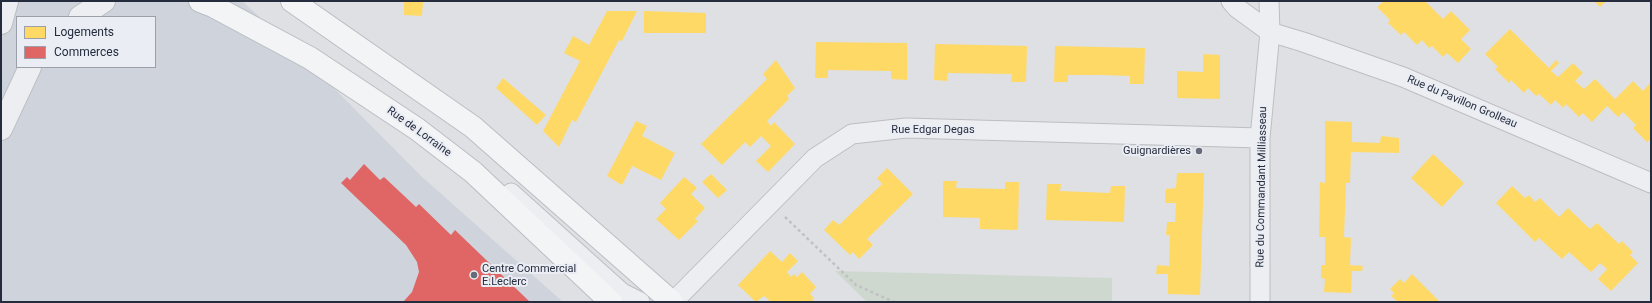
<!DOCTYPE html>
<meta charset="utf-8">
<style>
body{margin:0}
#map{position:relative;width:1652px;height:303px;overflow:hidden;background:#dee0e4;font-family:Roboto,sans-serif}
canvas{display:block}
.frame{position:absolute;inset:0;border:2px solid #252c3d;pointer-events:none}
.legend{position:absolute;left:16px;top:16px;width:140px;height:52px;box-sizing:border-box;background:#eaeef4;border:1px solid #9ba0ab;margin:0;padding:5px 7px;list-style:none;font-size:12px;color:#252c3d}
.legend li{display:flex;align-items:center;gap:8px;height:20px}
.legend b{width:20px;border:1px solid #9ba0ab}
</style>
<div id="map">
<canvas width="1652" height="303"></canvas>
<div class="frame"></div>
<ul class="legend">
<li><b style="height:11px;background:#ffd966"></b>Logements</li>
<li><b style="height:11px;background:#e06666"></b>Commerces</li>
</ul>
</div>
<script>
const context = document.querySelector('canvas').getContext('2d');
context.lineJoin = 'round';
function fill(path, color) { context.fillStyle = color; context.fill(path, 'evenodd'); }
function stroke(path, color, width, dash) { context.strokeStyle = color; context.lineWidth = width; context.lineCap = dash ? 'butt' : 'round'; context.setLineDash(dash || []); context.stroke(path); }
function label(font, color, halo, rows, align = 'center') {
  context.font = font + ' Roboto,sans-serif'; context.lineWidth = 4; context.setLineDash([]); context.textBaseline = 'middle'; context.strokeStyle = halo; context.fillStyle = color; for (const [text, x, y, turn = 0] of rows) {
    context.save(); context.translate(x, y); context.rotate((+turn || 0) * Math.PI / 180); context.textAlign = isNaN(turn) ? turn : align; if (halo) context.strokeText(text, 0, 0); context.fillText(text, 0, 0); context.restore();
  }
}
fill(new Path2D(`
 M1 1H242L299 53 421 176 563 302H1ZM17 17H155V67H17Z`), '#cfd3db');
fill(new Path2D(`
 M835 271 1112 278V302H867Z`), '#ced8ce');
fill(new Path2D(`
 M404 1H423L422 16 404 15Z
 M1384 1H1425L1443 19 1451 11 1470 30 1461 39 1471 49 1458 63 1447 53 1443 57 1432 46 1429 48 1422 40 1417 45 1404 32 1401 35 1388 23 1390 20 1377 7Z
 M1594 1H1606L1600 7Z
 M607 11H637L622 41 619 40 576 122 572 120 559 147 543 131 580 61 564 53 573 36 589 45Z
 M644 11 706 13V33H644Z
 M1510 29 1549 68 1556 60 1559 63 1551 71 1558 77 1573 63 1583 73 1575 81 1584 89 1595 79 1615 99 1633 81 1643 91 1650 83 1651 139 1647 142 1633 128 1636 125 1623 112 1618 117 1607 106 1592 122 1583 113 1579 117 1566 104 1563 108 1555 100 1551 105 1539 94 1536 96 1528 88 1524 93 1511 80 1509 83 1495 69 1498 67 1485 54Z
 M816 42 907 43V80L891 79V71L828 70V78H815Z
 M935 44 1027 46 1026 82H1011L1012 74 948 73 947 81 934 80Z
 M1055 46 1145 48 1144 84H1130V76L1100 75H1068V82H1054Z
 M1203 54 1220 55V99L1177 98V71L1203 72Z
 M776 60 795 88 787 96 789 99 767 121 771 126 774 122 795 144 768 172 756 161 771 146 761 136 750 147 745 142 722 165 701 144 767 79 763 74Z
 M503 78 546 115 537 125 496 88Z
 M636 121 647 126 642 136 675 153 661 180 632 166 622 185 607 176Z
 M1325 121 1352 122V142L1380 143 1381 136 1399 138V153L1351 152 1350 183H1346L1344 237 1351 238 1350 265 1363 266 1362 271H1352L1351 293 1324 292 1325 279 1321 278V265H1325V237H1319L1320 182 1325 183Z
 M1433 154 1464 183 1442 207 1411 178Z
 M887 168 913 194 867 239 873 245 859 259 853 252 850 255 824 230 833 220 839 225 882 184 877 178Z
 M1177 173H1204L1200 295 1168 294V274H1156L1157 265 1169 266 1170 235H1166L1167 222H1175L1176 203H1165L1166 189 1176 188Z
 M711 174 727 190 718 198 702 182Z
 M684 177 697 188 691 194 705 208 695 219 698 221 679 240 656 219 666 209 660 203Z
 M943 181H957L956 188 1005 189V182H1019L1018 230 980 229V218L943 217Z
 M1047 184H1061L1060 191 1110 193 1111 186H1125L1124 222 1046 220Z
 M1512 186 1525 198 1529 195 1535 202 1540 198 1559 217 1568 208 1590 229 1597 223 1619 244 1622 241 1633 252 1630 255 1638 263 1611 291 1598 279 1607 269 1600 263 1591 272 1569 252 1562 259 1539 238 1535 242 1496 203Z
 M770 251 782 262 790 253 798 261 787 272 791 277 794 274 797 277 802 272 816 287 810 294 814 298 812 300 815 302H771L764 296 756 302 738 285Z
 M1412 274 1440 302H1398L1391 296 1394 293 1390 289 1400 279 1404 283Z`), '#ffd966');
fill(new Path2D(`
 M364 164 380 180 384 177 416 207 419 204 451 235 455 230 530 302H403L412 292 419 272 417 262 406 245 341 183 347 177 350 180Z`), '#e06666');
const minor = new Path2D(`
 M1231 1 1237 8 1270 32 1303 42 1403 77 1651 183
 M511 193 622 293 640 302
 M673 302 815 158 852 134 906 128 1260 138
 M1260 302V138L1270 32 1269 1`);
const tertiary = new Path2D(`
 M80 17 104 1
 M1 23 7 1
 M1 129 30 67`);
const primary = new Path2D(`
 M200 1 213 6 310 58 417 129 473 172 611 302
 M292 1 473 127 672 302`);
stroke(minor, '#bcbec2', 21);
stroke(tertiary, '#bcbec2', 24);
stroke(primary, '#babdc2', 24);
stroke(new Path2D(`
 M785 217 856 285 894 302`), '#c0c1c7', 2.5, [3, 3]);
stroke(minor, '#edeef1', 19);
stroke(tertiary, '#edeef1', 22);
stroke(primary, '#f2f4f5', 22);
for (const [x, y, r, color] of [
 [1199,151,4,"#666b77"],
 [474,275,4,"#666b77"]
]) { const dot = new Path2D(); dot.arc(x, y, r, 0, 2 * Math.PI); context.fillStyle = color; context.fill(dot); stroke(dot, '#eaeef4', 1.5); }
label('11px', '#252c3d', '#eaeef4', [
 ["Rue du Pavillon Grolleau",1462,102,23],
 ["Rue Edgar Degas",933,130],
 ["Rue de Lorraine",419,132,36],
 ["Rue du Commandant Milliasseau",1262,187,-89]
]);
label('11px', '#252c3d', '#eaeef4', [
 ["Guignardières",1191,151],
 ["Centre Commercial",482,269,"left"],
 ["E.Leclerc",482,282,"left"]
], 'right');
</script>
